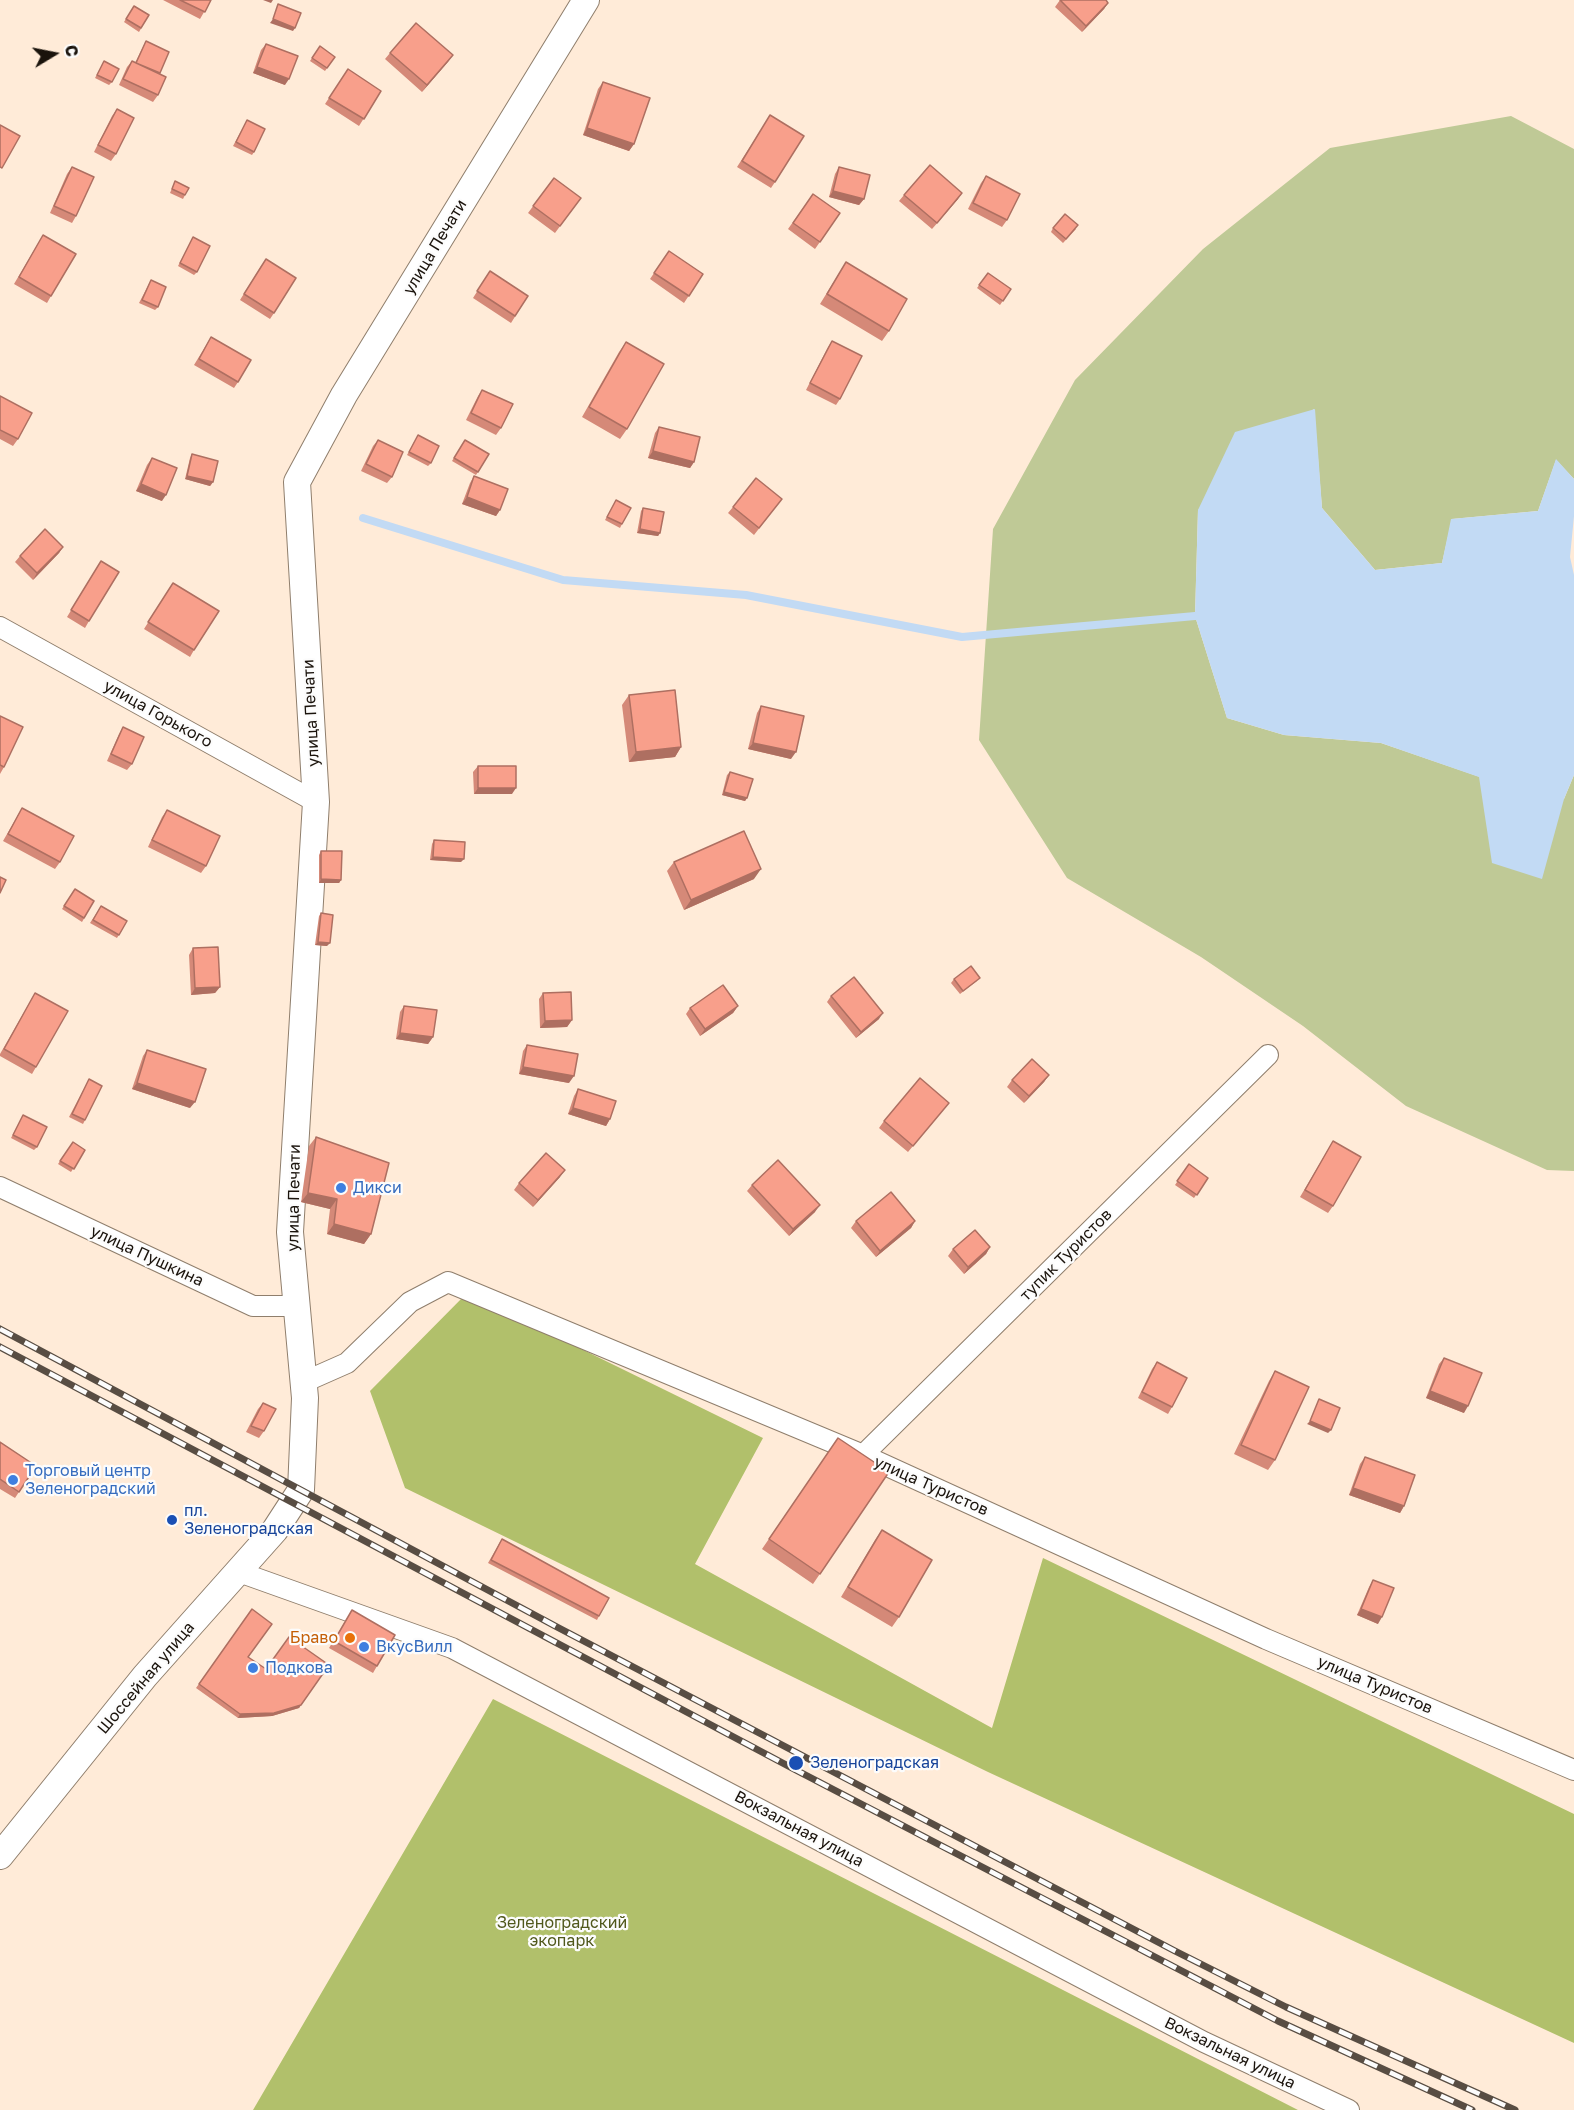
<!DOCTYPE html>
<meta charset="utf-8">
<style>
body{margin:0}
#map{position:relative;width:1574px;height:2110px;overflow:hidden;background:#ffebd8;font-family:"Golos Text",sans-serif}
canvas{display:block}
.north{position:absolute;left:24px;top:24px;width:60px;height:60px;-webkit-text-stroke:4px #fcfcfc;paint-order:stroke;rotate:80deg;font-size:16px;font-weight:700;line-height:24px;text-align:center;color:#1a130c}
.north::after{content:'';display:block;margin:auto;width:21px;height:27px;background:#1a130c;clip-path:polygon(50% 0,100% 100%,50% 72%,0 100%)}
</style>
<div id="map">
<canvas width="1574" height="2110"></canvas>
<div class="north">С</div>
</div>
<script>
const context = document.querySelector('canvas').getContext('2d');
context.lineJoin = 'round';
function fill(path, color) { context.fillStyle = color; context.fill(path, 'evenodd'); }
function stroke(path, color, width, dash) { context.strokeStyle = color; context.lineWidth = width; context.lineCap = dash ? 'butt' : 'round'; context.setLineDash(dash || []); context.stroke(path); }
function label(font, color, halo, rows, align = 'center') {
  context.font = font + ' "Golos Text",sans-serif'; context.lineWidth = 4.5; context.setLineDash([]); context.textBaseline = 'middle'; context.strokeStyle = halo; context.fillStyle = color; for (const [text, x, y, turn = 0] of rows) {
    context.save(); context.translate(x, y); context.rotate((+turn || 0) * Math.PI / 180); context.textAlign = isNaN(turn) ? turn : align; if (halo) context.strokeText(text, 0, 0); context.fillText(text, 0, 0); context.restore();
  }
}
fill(new Path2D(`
 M1511 116 1574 149V479L1556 460 1538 511 1452 519 1442 563 1375 570 1322 508 1314 409 1198 510 1195 616 1227 718 1284 735 1381 743 1480 777 1564 799 1574 775V1171L1547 1170 1406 1106 1303 1026 1201 957 1067 878 979 740 993 529 1075 380 1203 249 1330 148Z`), '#bfc996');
fill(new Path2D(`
 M467 1293 763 1438 695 1564 992 1728 1043 1558 1574 1814V2043L988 1772 405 1488 370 1391Z
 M493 1699 1298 2110H253Z`), '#b1c06b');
fill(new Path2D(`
 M1315 409 1322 508 1375 570 1442 563 1451 519 1538 511 1556 459 1574 479V516L1570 557 1574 575V775L1564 799 1542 879 1492 863 1479 777 1381 743 1284 735 1227 718 1195 616 1198 510 1235 432Z`), '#c2daf4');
stroke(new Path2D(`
 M363 518 563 580 746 595 962 637 1195 616`), '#c2daf4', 8);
const minor = new Path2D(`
 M0 627 316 802
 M0 1187 253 1306H298
 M304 1382 347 1363 410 1302 448 1282 863 1455 1266 1639 1574 1770
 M863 1455 1268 1055
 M239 1572 452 1648 1204 2042 1349 2110`);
const tertiary = new Path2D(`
 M0 1856 145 1676 275 1530 301 1490 305 1398 290 1232 316 802 297 482 344 395 586 0`);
stroke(minor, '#8f7e6c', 22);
stroke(tertiary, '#8f7e6c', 28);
stroke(minor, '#fff', 20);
stroke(tertiary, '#fff', 26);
const rail = new Path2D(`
 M0 1329 557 1627 1175 1951 1286 2007 1515 2110
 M0 1347 792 1768 1278 2021 1472 2110`);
stroke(rail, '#584d43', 7);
stroke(rail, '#fcfcfc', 4.5, [14]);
fill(new Path2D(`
 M163 0H211L200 19Z
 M1060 0 1108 3 1104 9 1082 32 1055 7Z
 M134 6 149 15 139 32 124 22Z
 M146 41 159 74 158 95 153 102 119 85 127 67 132 61 135 63Z
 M266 44 285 85 253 73 261 50Z
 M320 46 335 57 325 71 310 61Z
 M390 53 453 55 422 92 385 59Z
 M104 61 112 82 109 85 95 78Z
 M348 69 381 91 359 126 325 104Z
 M603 82 634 144 629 151 583 135 598 89Z
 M117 109 116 154 111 161 94 152 112 116Z
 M247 120 254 152 252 155 233 146Z
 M766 122 775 182 771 188 737 167Z
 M72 167 76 216 72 223 50 213 67 174Z
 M839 167 864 199 859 205 829 197 835 174Z
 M986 176 1007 220 1002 227 968 209 981 183Z
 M554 178 581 198 555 233 528 213Z
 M175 181 185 195 183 199 170 193Z
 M813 194 840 213 815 249 788 229Z
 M904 195 958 199 932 229 899 201Z
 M1053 228 1076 229 1063 243 1051 232Z
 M43 235 51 296 47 303 14 284Z
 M193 237 197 272 194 275 178 266Z
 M669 251 703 274 684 303 650 279Z
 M846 262 889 331 882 341 820 304Z
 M261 266 274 313 270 319 240 300Z
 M490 271 528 296 511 323 473 298Z
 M988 273 1011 289 1000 305 977 288Z
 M151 280 158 307 155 310 139 303Z
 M211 337 238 382 234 388 194 365Z
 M832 341 840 399 836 405 806 390 828 347Z
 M626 342 627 429 620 439 582 417 619 352Z
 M482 390 501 428 496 435 466 420 478 396Z
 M0 396 18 439 13 446 0 439Z
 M659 427 694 462 690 468 648 458 655 433Z
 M418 435 431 463 428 466 407 455Z
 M378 440 392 477 387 483 361 471 373 446Z
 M465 440 489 454 476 475 452 461Z
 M192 454 213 482 210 486 185 479 190 458Z
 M152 458 162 501 136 491 147 465Z
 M474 476 500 510 496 516 462 504 470 483Z
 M782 499 754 535 728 513 733 507Z
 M616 500 622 524 620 528 605 520Z
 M643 508 660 533 658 536 637 533 641 511Z
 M63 547 59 553 33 580 15 562 20 556Z
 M101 561 89 621 85 628 67 617Z
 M173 583 194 650 190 657 144 629Z
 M629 695 681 747 675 757 629 762 622 705Z
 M761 706 791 759 748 749 757 713Z
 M0 716 4 767 0 774Z
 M123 727 132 764 127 770 107 761 119 734Z
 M478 766 512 794H474L473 772Z
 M730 772 747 798 745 801 722 795 727 775Z
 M22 808 60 862 55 869 3 841Z
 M167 810 206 866 201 873 148 847 162 817Z
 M434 840 461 862 430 860 432 844Z
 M321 851 341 880 339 883H319V855Z
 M674 862 754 879 684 910 667 871Z
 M75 889 94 901 82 922 62 909Z
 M101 906 127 921 117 938 90 923Z
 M321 913 327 946 315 945 319 916Z
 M193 948 220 987 215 993 191 995 189 955Z
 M954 979 977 981 960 994 951 983Z
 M35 993 36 1067 32 1074 0 1056V1054Z
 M543 993 572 1020 567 1027 540 1028 539 999Z
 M831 996 879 1019 856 1038 827 1002Z
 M404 1006 433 1037 428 1044 396 1039 400 1012Z
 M738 1006 733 1013 700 1036 686 1014 690 1008Z
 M527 1045 569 1083 519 1074 523 1051Z
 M147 1050 190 1108 132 1089 143 1056Z
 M1049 1075 1044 1082 1024 1103 1007 1087 1012 1080Z
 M89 1079 85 1120 83 1124 69 1117Z
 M578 1089 610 1119 606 1126 568 1114 574 1096Z
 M944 1109 908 1152 879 1128 884 1121Z
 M23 1115 37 1147 34 1150 11 1138Z
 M316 1137 371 1234 364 1244 327 1234 330 1209 301 1202 309 1146Z
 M1333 1141V1206L1328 1213 1300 1197Z
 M73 1142 85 1150 71 1172 58 1164Z
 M1189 1164 1208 1178 1194 1198 1175 1185Z
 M560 1177 533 1207 514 1190 519 1183Z
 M752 1185 815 1212 789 1236 747 1191Z
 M856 1221H915L911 1228 876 1257 851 1228Z
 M990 1247 986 1254 964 1274 948 1256 953 1249Z
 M1444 1358 1464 1413 1426 1398 1439 1364Z
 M1157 1362 1172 1407 1168 1414 1138 1398 1152 1369Z
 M1275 1371V1460L1268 1470 1234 1454 1269 1381Z
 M263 1403 264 1431 259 1438 246 1432 258 1409Z
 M838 1438 889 1472 813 1584 762 1549Z
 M0 1442 36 1466 15 1498 0 1489Z
 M1365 1457 1404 1506 1400 1513 1349 1495 1360 1464Z
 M882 1530 899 1617 892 1627 841 1597 875 1540Z
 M500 1542 599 1616 597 1620 488 1563Z
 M1373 1580 1378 1624 1357 1615 1369 1587Z
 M252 1609 248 1657 266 1669 329 1665 299 1708 272 1716 238 1718 196 1688Z
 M352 1610 377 1666 373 1673 329 1648Z`), '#d58978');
fill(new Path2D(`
 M263 0H273L271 3Z
 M1108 3 1104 9 1082 32 1086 26Z
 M273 19 295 28 293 31 270 23Z
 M453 55 448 62 422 92 427 85Z
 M257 67 289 79 285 85 253 73Z
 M587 128 634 144 629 151 583 135Z
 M833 191 864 199 859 205 829 197Z
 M962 193 958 199 932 229Z
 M653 451 694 462 690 468 648 458Z
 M187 476 213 482 210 486 185 479Z
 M141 484 166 495 162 501 136 491Z
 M467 497 500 510 496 516 462 504Z
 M640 529 660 533 658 536 637 533Z
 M63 547 59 553 33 580 37 573Z
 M753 743 796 752 791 759 748 749Z
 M681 747 675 757 629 762 636 752Z
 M478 788H516L512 794H474Z
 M724 792 747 798 745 801 722 795Z
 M433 857 464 859 461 862 430 860Z
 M761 869 754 879 684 910 691 900Z
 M321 879 341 880 339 883H319Z
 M318 942 330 943 327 946 315 945Z
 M220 987 215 993 191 995 195 988Z
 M738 1006 733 1013 700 1036 705 1029Z
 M883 1013 879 1019 856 1038 861 1032Z
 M572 1020 567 1027 540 1028 545 1021Z
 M400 1033 433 1037 428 1044 396 1039Z
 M523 1067 574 1076 569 1083 519 1074Z
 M1049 1075 1044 1082 1024 1103 1029 1096Z
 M137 1083 195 1102 190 1108 132 1089Z
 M573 1108 610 1119 606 1126 568 1114Z
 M565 1170 560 1177 533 1207 538 1200Z
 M308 1193 337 1199 330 1209 301 1202Z
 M820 1205 815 1212 789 1236 793 1229Z
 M915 1221 911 1228 876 1257 880 1251Z
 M334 1224 371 1234 364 1244 327 1234Z
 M990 1247 986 1254 964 1274 968 1267Z
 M1430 1391 1468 1406 1464 1413 1426 1398Z
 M1310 1421 1331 1430 1328 1433 1307 1424Z
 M1353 1488 1404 1506 1400 1513 1349 1495Z
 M1361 1609 1382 1617 1378 1624 1357 1615Z
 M301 1705 299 1708 272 1716 238 1718 240 1714Z`), '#ae6f61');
const building = new Path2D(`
 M180 0H211L205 12Z
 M1060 0H1106L1108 3 1086 26Z
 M278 4 301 13 295 28 273 19Z
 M134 6 149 15 141 28 126 19Z
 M416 23 453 55 427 85 390 53Z
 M146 41 169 52 160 73 136 63Z
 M266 44 298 56 289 79 257 67Z
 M320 46 335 57 327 68 312 58Z
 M104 61 119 69 112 82 97 75Z
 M132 61 166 77 158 95 123 79Z
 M348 69 381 91 364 119 329 98Z
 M603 82 650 98 634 144 587 128Z
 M117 109 134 118 116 154 98 145Z
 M770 115 804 136 775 182 742 161Z
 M247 120 265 129 254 152 236 142Z
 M0 125 20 136 2 168 0 167Z
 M930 165 962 193 937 223 904 195Z
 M72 167 94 177 76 216 54 206Z
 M839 167 870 175 864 199 833 191Z
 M986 176 1020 194 1007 220 973 203Z
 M554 178 581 198 560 226 533 206Z
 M175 181 189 188 185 195 172 189Z
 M813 194 840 213 820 242 793 223Z
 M1065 214 1078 225 1066 239 1053 228Z
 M43 235 76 254 51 296 19 277Z
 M193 237 210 246 197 272 180 263Z
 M669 251 703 274 689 296 654 273Z
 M266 259 296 278 274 313 244 294Z
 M846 262 907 299 889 331 827 294Z
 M490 271 528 296 515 316 477 291Z
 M988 273 1011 289 1003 301 979 285Z
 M151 280 166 287 158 307 142 300Z
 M211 337 251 360 238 382 199 359Z
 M832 341 862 356 840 399 810 383Z
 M626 342 664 364 627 429 589 407Z
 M482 390 513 404 501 428 471 413Z
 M0 396 32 413 18 439 0 430Z
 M659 427 700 437 694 462 653 451Z
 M418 435 439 446 431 463 409 452Z
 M378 440 403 452 392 477 366 464Z
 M465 440 489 454 478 472 454 458Z
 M192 454 218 461 213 482 187 476Z
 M152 458 177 468 166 495 141 484Z
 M474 476 508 489 500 510 467 497Z
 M756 478 782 499 759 528 733 507Z
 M616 500 631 508 622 524 607 517Z
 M643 508 664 512 660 533 640 529Z
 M45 529 63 547 37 573 20 556Z
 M101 561 119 572 89 621 71 610Z
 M173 583 219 611 194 650 148 622Z
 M675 690 681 747 636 752 629 695Z
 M761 706 804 716 796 752 753 743Z
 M0 716 23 727 4 767 0 765Z
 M123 727 144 737 132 764 111 754Z
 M478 766H516V788H478Z
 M730 772 753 779 747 798 724 792Z
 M22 808 74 836 60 862 8 834Z
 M167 810 220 836 206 866 152 840Z
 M744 831 761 869 691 900 674 862Z
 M434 840 465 842 464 859 433 857Z
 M321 851H342L341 880 321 879Z
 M0 877 6 880 0 893Z
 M75 889 94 901 84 918 64 906Z
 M101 906 127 921 119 935 93 920Z
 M321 913 333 915 330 943 318 942Z
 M218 947 220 987 195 988 193 948Z
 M971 966 980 978 963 991 954 979Z
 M854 977 883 1013 861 1032 831 996Z
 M723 985 738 1006 705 1029 690 1008Z
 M571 992 572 1020 545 1021 543 993Z
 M35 993 68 1011 36 1067 4 1049Z
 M404 1006 437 1010 433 1037 400 1033Z
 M527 1045 578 1054 574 1076 523 1067Z
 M147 1050 206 1069 195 1102 137 1083Z
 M1032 1059 1049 1075 1029 1096 1012 1080Z
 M920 1078 949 1103 913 1146 884 1121Z
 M89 1079 102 1086 85 1120 72 1114Z
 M578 1089 616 1101 610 1119 573 1108Z
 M23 1115 47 1127 37 1147 13 1135Z
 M316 1137 389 1163 371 1234 334 1224 337 1199 308 1193Z
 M1333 1141 1361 1157 1333 1206 1305 1190Z
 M73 1142 85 1150 74 1169 60 1161Z
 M546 1153 565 1170 538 1200 519 1183Z
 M778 1160 820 1205 793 1229 752 1185Z
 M1189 1164 1208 1178 1197 1195 1177 1181Z
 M891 1192 915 1221 880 1251 856 1221Z
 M975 1230 990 1247 968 1267 953 1249Z
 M1444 1358 1482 1373 1468 1406 1430 1391Z
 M1157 1362 1187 1378 1172 1407 1142 1392Z
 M1275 1371 1309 1387 1275 1460 1241 1445Z
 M1319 1399 1340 1408 1331 1430 1310 1421Z
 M263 1403 276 1409 264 1431 251 1426Z
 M838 1438 889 1472 820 1574 769 1539Z
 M0 1442 36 1466 19 1492 0 1479Z
 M1365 1457 1415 1475 1404 1506 1353 1488Z
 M882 1530 932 1560 899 1617 848 1587Z
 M502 1539 609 1598 599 1616 491 1560Z
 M1373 1580 1394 1588 1382 1617 1361 1609Z
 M252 1609 272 1624 248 1657 266 1669 289 1637 329 1665 301 1705 274 1713 240 1714 199 1684Z
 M352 1610 395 1635 377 1666 334 1641Z`);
fill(building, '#f89f8b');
stroke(building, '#ae6f61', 1.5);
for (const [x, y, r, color] of [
 [341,1188,6,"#3f7fe0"],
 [13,1480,6,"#3f7fe0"],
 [172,1520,6,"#1a4fb4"],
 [350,1638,6,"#e8710a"],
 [364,1647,6,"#3f7fe0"],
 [253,1668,6,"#3f7fe0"],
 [796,1763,8,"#1a4fb4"]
]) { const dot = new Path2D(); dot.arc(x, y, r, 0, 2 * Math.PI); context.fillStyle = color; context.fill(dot); stroke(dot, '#fcfcfc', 2); }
label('16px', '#1a130c', '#fcfcfc', [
 ["улица Печати",435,247,-59],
 ["улица Печати",311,713,-93],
 ["улица Горького",158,714,29],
 ["улица Печати",294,1198,-89],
 ["тупик Туристов",1066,1255,-45],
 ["улица Пушкина",147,1256,25],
 ["улица Туристов",931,1486,24],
 ["Шоссейная улица",146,1678,-50],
 ["улица Туристов",1375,1685,23],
 ["Вокзальная улица",799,1829,28],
 ["Вокзальная улица",1230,2053,26]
]);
label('16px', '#366cbe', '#fcfcfc', [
 ["Дикси",353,1188],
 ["Торговый центр",25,1471],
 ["Зеленоградский",25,1489],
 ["ВкусВилл",376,1647],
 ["Подкова",265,1668]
], 'left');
label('16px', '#164399', '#fcfcfc', [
 ["пл.",184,1511],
 ["Зеленоградская",184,1529],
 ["Зеленоградская",810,1763]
], 'left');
label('16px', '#c56008', '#fcfcfc', [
 ["Браво",338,1638]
], 'right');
label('16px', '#50581b', '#fcfcfc', [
 ["Зеленоградский",562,1923],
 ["экопарк",562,1941]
]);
</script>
